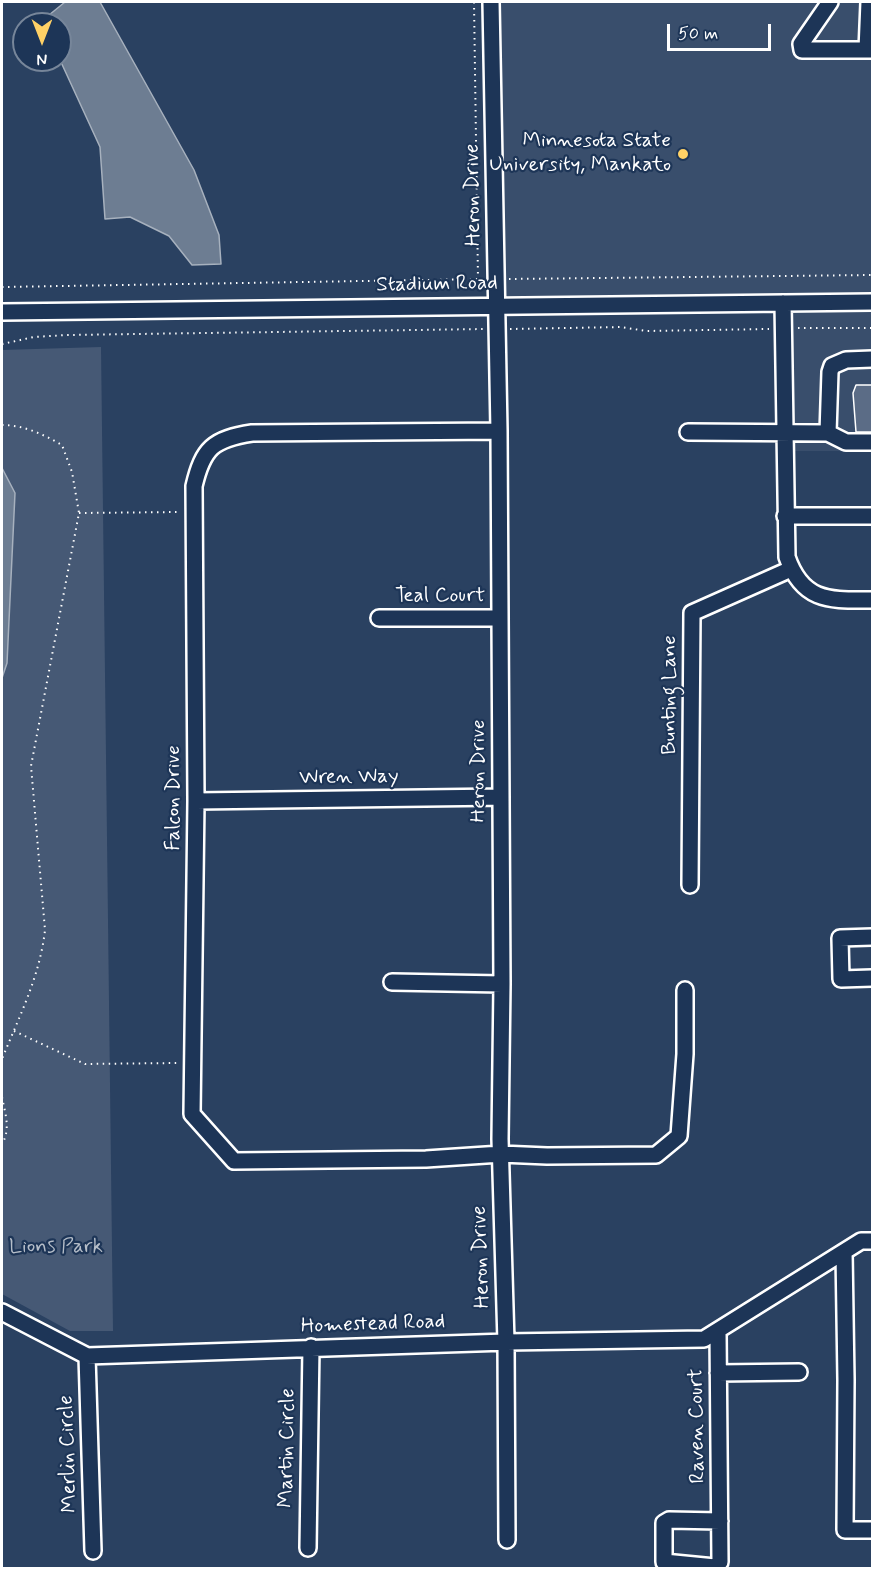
<!DOCTYPE html>
<style>
body{margin:0}
#map{position:relative;width:874px;height:1570px;overflow:hidden;background:#2a4161;font-family:Mynerve,sans-serif}
canvas{display:block}
.frame{position:absolute;inset:0;border:3px solid #fff;pointer-events:none}
.north{position:absolute;left:12px;top:12px;width:60px;height:60px;box-sizing:border-box;background:#1d3557;border:2px solid #77869a;border-radius:50%;rotate:180deg;font-size:16px;font-weight:700;line-height:24px;text-align:center;color:#fff}
.north::after{content:'';display:block;margin:auto;width:21px;height:27px;background:#ffd166;clip-path:polygon(50% 0,100% 100%,50% 72%,0 100%)}
.scale{position:absolute;left:667px;top:24px;width:104px;height:27px;box-sizing:border-box;border:3px solid #fff;border-top:0;padding-left:8px;font-size:18px;line-height:21px;white-space:nowrap;color:#fff;-webkit-text-stroke:4px #1d3557;paint-order:stroke}
</style>
<div id="map">
<canvas width="874" height="1570"></canvas>
<div class="frame"></div>
<div class="north">N</div>
<div class="scale">50 m</div>
</div>
<script>
const context = document.querySelector('canvas').getContext('2d');
context.lineJoin = 'round';
function fill(path, color) { context.fillStyle = color; context.fill(path, 'evenodd'); }
function stroke(path, color, width, dash) { context.strokeStyle = color; context.lineWidth = width; context.lineCap = dash ? 'butt' : 'round'; context.setLineDash(dash || []); context.stroke(path); }
function label(font, color, halo, rows, align = 'center') {
  context.font = font + ' Mynerve,sans-serif'; context.lineWidth = 4.5; context.setLineDash([]); context.textBaseline = 'middle'; context.strokeStyle = halo; context.fillStyle = color; for (const [text, x, y, turn = 0] of rows) {
    context.save(); context.translate(x, y); context.rotate((+turn || 0) * Math.PI / 180); context.textAlign = isNaN(turn) ? turn : align; if (halo) context.strokeText(text, 0, 0); context.fillText(text, 0, 0); context.restore();
  }
}
fill(new Path2D(`
 M491 2H872V451H793L792 310 497 306Z`), '#394e6c');
fill(new Path2D(`
 M101 347 113 1331H70L2 1294V350Z`), '#465975');
const water = new Path2D(`
 M65 2H100L194 170 219 235 221 264 192 265 169 236 130 217 105 219 100 147 60 60V24H38Z
 M2 468 15 493 7 663 2 678Z`);
fill(water, '#6d7d92');
stroke(water, '#a7b1be', 1.5);
const building = new Path2D(`
 M856 385H873V432H856L853 393Z`);
fill(building, '#5b6c86');
stroke(building, '#fff', 1.5);
const minor = new Path2D(`
 M491 2 499 431 502 984 500 1139 506 1342 507 1540
 M830 2 801 44 802 50H872
 M867 50 869 2
 M783 303 787 557C803 603 831 600 872 600
 M2 312 872 302
 M499 431 252 433C213 439 203 448 194 486L196 801 192 1114 234 1161 426 1159 501 1154 547 1156 656 1155 679 1136 685 1054V990
 M688 432 828 433 830 372 832 366 846 360 872 359
 M828 433 846 442H872
 M785 516H872
 M379 618H500
 M196 801 501 797
 M690 885 692 613 791 569
 M872 937 840 938 841 979 872 978
 M392 982 502 984
 M844 1252 846 1380 845 1530H872
 M2 1312 87 1356 506 1342 704 1339 861 1241H872
 M718 1332 720 1562 715 1567 664 1562V1523L669 1520 720 1521
 M87 1356 93 1551
 M718 1373 799 1372
 M308 1548 311 1347`);
stroke(minor, '#fff', 20);
stroke(new Path2D(`
 M474 2 478 279
 M509 279 872 275
 M2 287 483 279
 M798 328H872
 M510 329 621 327 646 331 769 329
 M2 344 34 337 67 335 484 329
 M2 425C23 425 43 434 62 445L72 472 79 513 31 766 45 930C40 976 19 1017 2 1059
 M79 513 179 512
 M14 1031 85 1064 178 1063
 M2 1097C5 1113 11 1129 2 1144`), '#fff', 2, [1.5, 4.5]);
stroke(minor, '#1d3557', 15);
for (const [x, y, r, color] of [
 [683,154,6,"#ffd166"]
]) { const dot = new Path2D(); dot.arc(x, y, r, 0, 2 * Math.PI); context.fillStyle = color; context.fill(dot); stroke(dot, '#1d3557', 2); }
label('21px', '#fff', '#1d3557', [
 ["Minnesota State",671,142],
 ["University, Mankato",671,166]
], 'right');
label('21px', '#fff', '#1d3557', [
 ["Heron Drive",474,195,-91],
 ["Stadium Road",437,285,-1],
 ["Teal Court",440,597],
 ["Bunting Lane",671,695,-90],
 ["Heron Drive",480,771,-90],
 ["Wren Way",349,778,-1],
 ["Falcon Drive",175,798,-90],
 ["Heron Drive",482,1257,-92],
 ["Homestead Road",373,1325,-2],
 ["Raven Court",698,1426,-91],
 ["Martin Circle",288,1448,-89],
 ["Merlin Circle",69,1454,-92]
]);
label('21px', '#b5bdc8', '#1d3557', [
 ["Lions Park",56,1248]
]);
</script>
